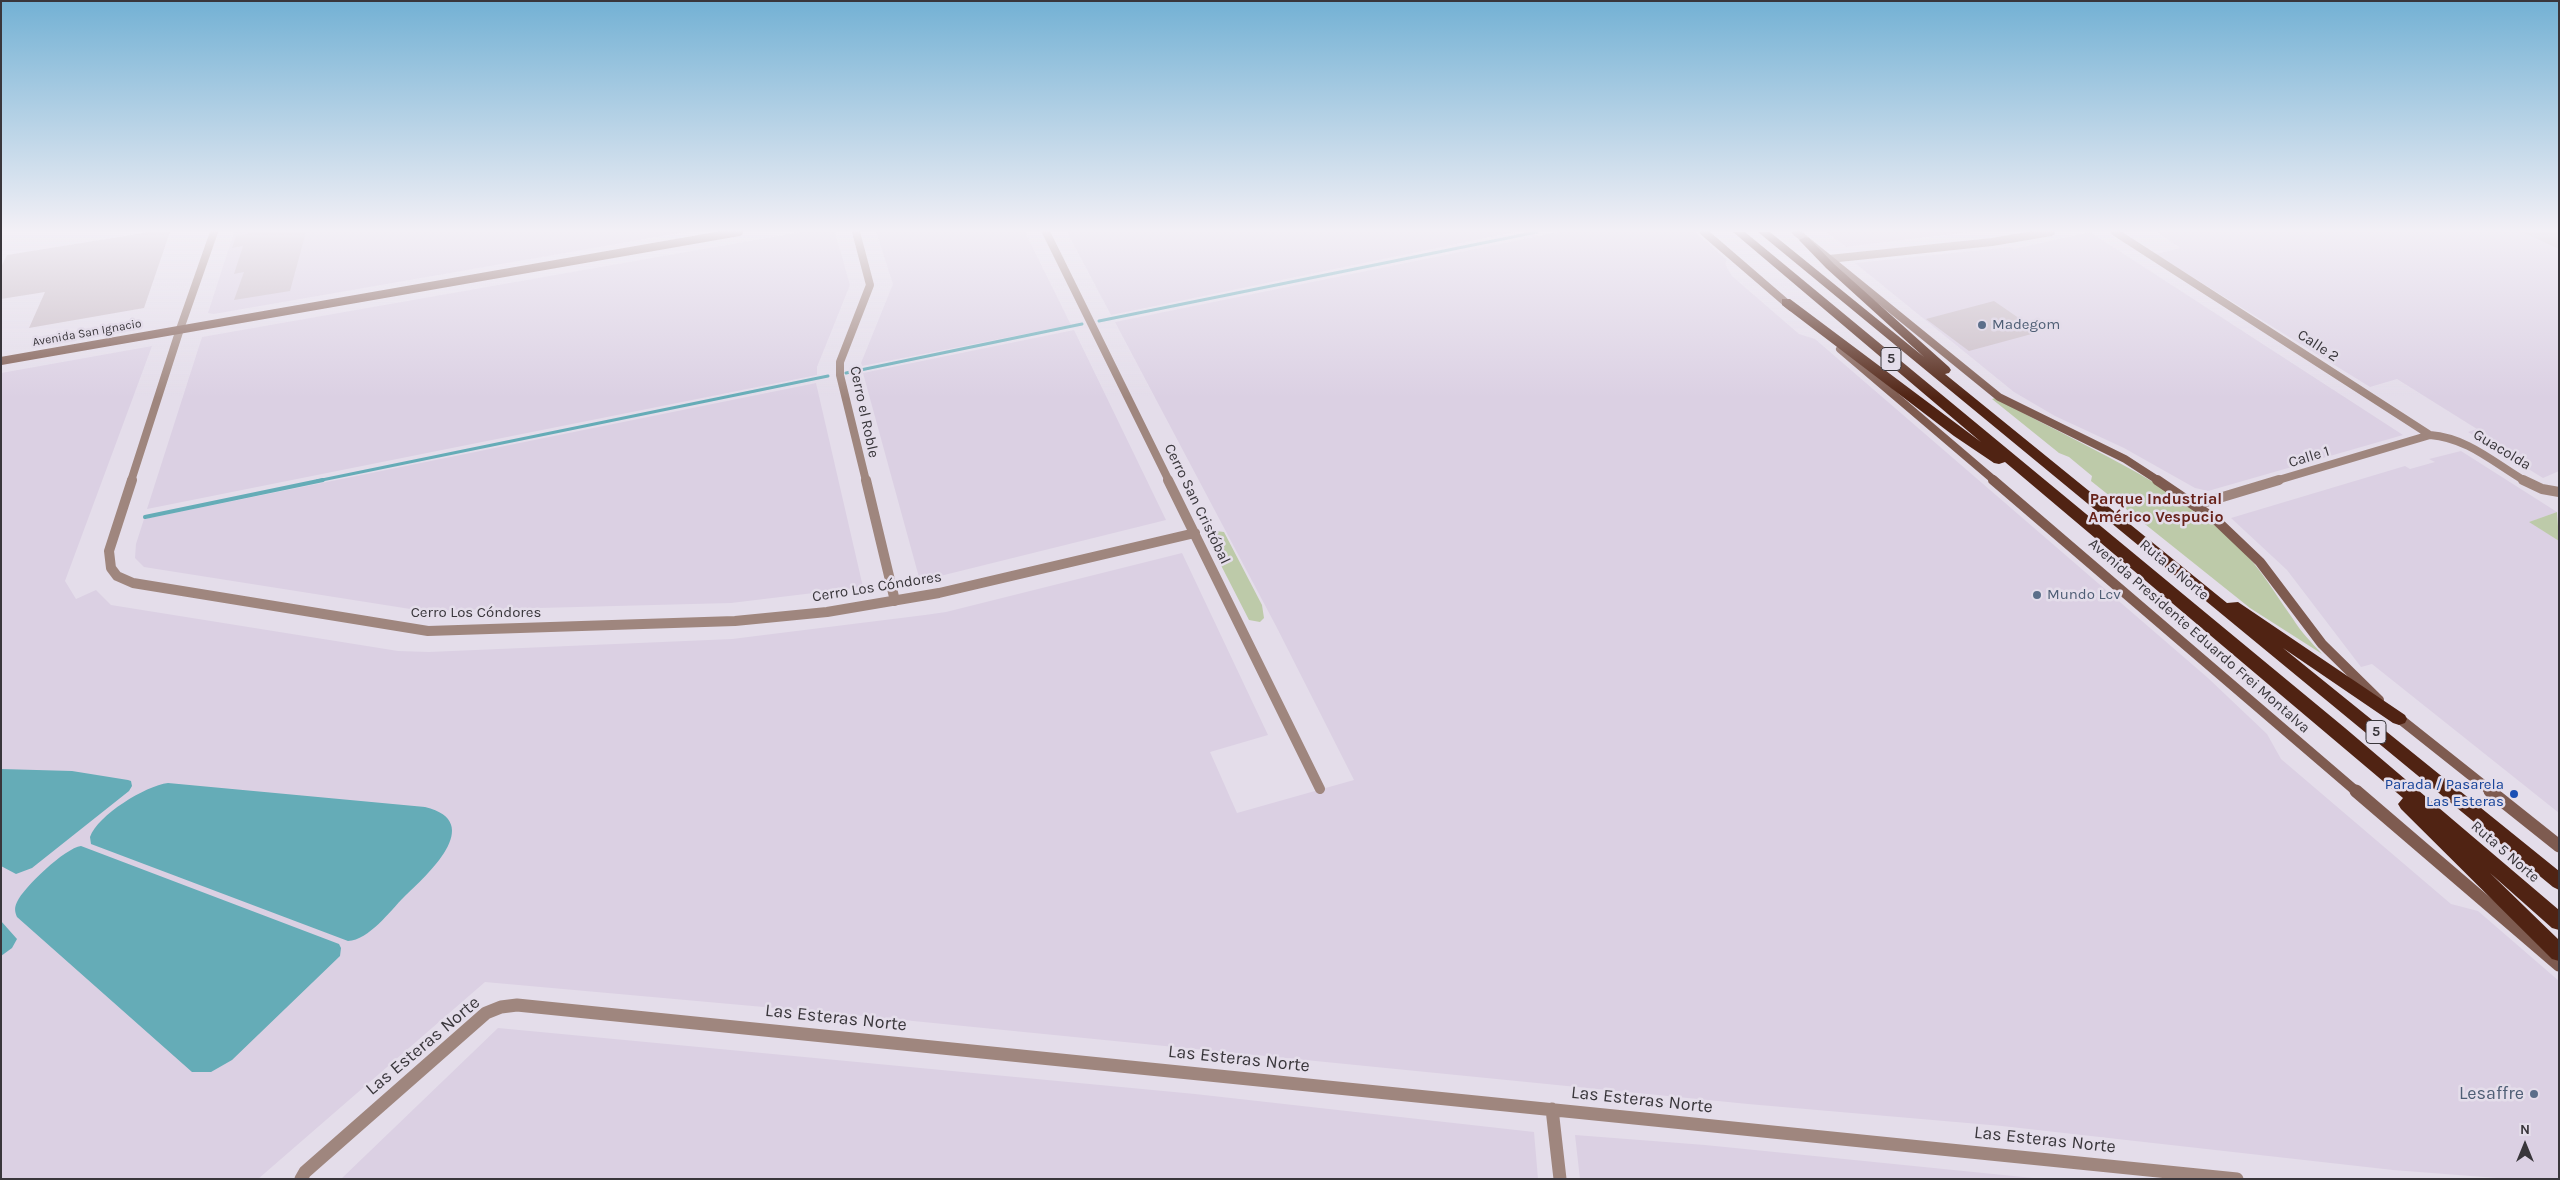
<!DOCTYPE html>
<meta charset="utf-8">
<style>
body{margin:0}
#map{position:relative;width:2560px;height:1180px;overflow:hidden;background:#e4ddea;font-family:Karla,sans-serif}
canvas{display:block}
.frame{position:absolute;inset:0;border:2px solid #39363b;pointer-events:none}
.north{position:absolute;left:2500px;top:1120px;width:50px;height:50px;-webkit-text-stroke:4px #e4ddea;paint-order:stroke;rotate:0deg;font-size:14px;font-weight:700;line-height:20px;text-align:center;color:#39363b}
.north::after{content:'';display:block;margin:auto;width:18px;height:22px;background:#39363b;clip-path:polygon(50% 0,100% 100%,50% 72%,0 100%)}
</style>
<div id="map">
<canvas width="2560" height="1180"></canvas>
<div class="frame"></div>
<div class="north">N</div>
</div>
<script>
const context = document.querySelector('canvas').getContext('2d');
context.lineJoin = 'round';
function fill(path, color) { context.fillStyle = color; context.fill(path, 'evenodd'); }
function stroke(path, color, width, dash) { context.strokeStyle = color; context.lineWidth = width; context.lineCap = dash ? 'butt' : 'round'; context.setLineDash(dash || []); context.stroke(path); }
function label(font, color, halo, rows, align = 'center') {
  context.font = font + ' Karla,sans-serif'; context.lineWidth = 5; context.setLineDash([]); context.textBaseline = 'middle'; context.strokeStyle = halo; context.fillStyle = color; for (const [text, x, y, turn = 0] of rows) {
    context.save(); context.translate(x, y); context.rotate((+turn || 0) * Math.PI / 180); context.textAlign = isNaN(turn) ? turn : align; if (halo) context.strokeText(text, 0, 0); context.fillText(text, 0, 0); context.restore();
  }
}
fill(new Path2D(`
 M1826 232H1970L1846 247Z`), '#e0d0e2');
fill(new Path2D(`
 M234 232H686L214 314 208 313Z
 M800 232H835L850 285 817 367V375L147 509 202 337Z
 M876 232H1025L1071 325 862 366 861 363 893 284Z
 M1067 232H1515L1111 315Z
 M1558 232H1695L1727 260 1725 264 1732 276 1799 334 1815 339 2208 678 2267 734 2281 759 2451 904 2478 911 2559 981V1179H2510L2393 1170 2002 1126 1748 1104 853 1015 485 982 258 1179H1V373L152 346 65 581 76 599 96 590 111 605 398 651 429 652 732 639 925 615 946 612 1182 553 1268 735 1210 752 1237 813 1354 780 1276 626 1115 322Z
 M2090 232 2403 435 2208 491 2195 488 2124 448 2055 416 2014 392 1855 263 2010 247 2013 249Z
 M2157 232H2559V471L2543 478 2468 432 2477 429 2397 379 2370 387 2155 254 2180 248Z
 M1074 330 1166 520 920 581 863 373Z
 M816 383 863 587 731 603 423 611 144 567 135 558 136 544 144 519Z
 M2461 451 2557 512 2530 522 2559 541V813L2372 664 2361 667 2287 570 2231 518 2405 466 2410 469 2435 462 2429 459Z
 M498 1028 1195 1094 1534 1132 1538 1179H341Z
 M1575 1135 1705 1145 2043 1179H1580Z`), '#dbd0e3');
fill(new Path2D(`
 M1995 398C2078 444 2169 479 2238 546 2261 568 2275 594 2293 619 2301 632 2312 643 2322 654L2250 608 2091 481 2092 476 2069 457 2059 453 1992 399Z
 M2557 512 2559 541 2529 522Z
 M1216 531 1224 532 1262 605 1264 618 1260 622 1249 620 1205 534Z`), '#bdcaa9');
fill(new Path2D(`
 M1 769 72 771 128 780 131 781 132 786 129 791 32 868 16 874 1 866Z
 M168 783 425 807C487 822 426 876 404 897 390 911 369 940 348 941L91 844 90 837C98 815 145 786 168 783Z
 M81 846 339 944 341 948 340 956 232 1060 211 1072H192L17 917C15 912 14 908 17 902 24 887 65 848 81 846Z
 M1 921 17 939 12 948 1 956Z`), '#65acb7');
stroke(new Path2D(`
 M1099 321 1537 232
 M846 373 1082 324
 M317 481 828 376`), '#65acb7', 3);
stroke(new Path2D(`
 M145 517 323 480`), '#65acb7', 4);
fill(new Path2D(`
 M149 232H170L144 308 29 328 45 292 1 299V267L7 255Z
 M256 232H306L290 291 234 300 244 272 234 274 243 246 232 248 236 236Z
 M2522 232H2559V249Z
 M1994 301 2039 332 1969 351 1926 319Z`), '#c9bcc5');
stroke(new Path2D(`
 M856 232 870 285 840 362V375L866 481
 M1046 232 1169 481
 M2115 232 2430 435
 M1829 259 1992 242 2051 232
 M131 481 180 329
 M2275 481 2430 435C2468 438 2494 463 2525 481`), '#9f867e', 8);
stroke(new Path2D(`
 M132 480 109 551 111 568 117 576 133 583 428 631 735 621 827 612 939 593 1195 533
 M866 480 895 601
 M1168 480 1320 789
 M2523 480 2542 489 2559 492
 M2196 505 2279 480`), '#9f867e', 10);
stroke(new Path2D(`
 M1552 1109 1560 1179
 M301 1179 305 1172 486 1013 501 1007 517 1005 2237 1179`), '#9f867e', 13);
stroke(new Path2D(`
 M180 329 214 232`), '#9f867e', 8);
stroke(new Path2D(`
 M1704 232 1791 307
 M1796 232 1999 397 2125 459 2159 481
 M1840 349 1995 481
 M1 361 739 232`), '#7e5b50', 8);
stroke(new Path2D(`
 M1993 480 2357 792
 M2157 480 2216 520 2260 562 2322 644 2379 700
 M2395 715 2492 792`), '#7e5b50', 10);
stroke(new Path2D(`
 M2356 791 2559 965
 M2490 791 2559 846`), '#7e5b50', 13);
fill(new Path2D(`
 M1733 232H1745L2345 728 2559 910V930L2552 928 2490 873 2559 940V961L2552 959 2401 809 2398 804 2403 798 2005 462 1999 464 1994 463 1954 436 1782 305V299H1790L1981 442Z
 M1758 232H1770L1924 357 1826 268 1799 240 1805 237 1809 238 1834 264 1949 367 1951 370 1949 373 1945 374 2227 603 2238 602 2405 715 2407 719 2405 723 2399 725 2393 723 2283 648 2559 871V890L2553 887Z`), '#502313');
const sky = context.createLinearGradient(0, 0, 0, 398);
sky.addColorStop(0, '#73b1d4');
sky.addColorStop(0.58, '#f3f0f6');
sky.addColorStop(1, '#f3f0f600');
context.fillStyle = sky;
context.fillRect(0, 0, 2560, 398);
for (const [x, y, r, color] of [
 [1982,325,5,"#5c6f8a"],
 [2037,595,5,"#5c6f8a"],
 [2514,794,5,"#1a4fb4"],
 [2534,1094,5,"#5c6f8a"]
]) { const dot = new Path2D(); dot.arc(x, y, r, 0, 2 * Math.PI); context.fillStyle = color; context.fill(dot); stroke(dot, '#e4ddea', 2); }
label('12px', '#39363b', '#e4ddea', [
 ["Avenida San Ignacio",87,333,-10]
]);
for (const [x, y, w] of [
 [1891,359,20],
 [2376,732,20]
]) { const box = new Path2D(); box.roundRect(x - w / 2, y - 11.5, w, 23, 4); context.fillStyle = '#e4ddea'; context.fill(box); stroke(box, '#39363b', 1); }
label('bold 14px', '#39363b', null, [
 ["5",1891,359],
 ["5",2376,732]
]);
label('15px', '#4e5e75', '#e4ddea', [
 ["Madegom",1992,325],
 ["Mundo Lcv",2047,595]
], 'left');
label('15px', '#39363b', '#e4ddea', [
 ["Calle 2",2318,346,33],
 ["Cerro el Roble",864,412,78],
 ["Guacolda",2502,450,31],
 ["Calle 1",2309,457,-17],
 ["Cerro San Cristóbal",1197,504,64],
 ["Ruta 5 Norte",2174,570,40],
 ["Cerro Los Cóndores",877,587,-9],
 ["Cerro Los Cóndores",476,613],
 ["Avenida Presidente Eduardo Frei Montalva",2199,636,41],
 ["Ruta 5 Norte",2505,852,41]
]);
label('15px', '#164399', '#e4ddea', [
 ["Parada / Pasarela",2504,785],
 ["Las Esteras",2504,802]
], 'right');
label('bold 16px', '#68231b', '#e4ddea', [
 ["Parque Industrial",2156,499],
 ["Américo Vespucio",2156,517]
]);
label('18px', '#39363b', '#e4ddea', [
 ["Las Esteras Norte",836,1018,6],
 ["Las Esteras Norte",423,1046,-40],
 ["Las Esteras Norte",1239,1059,6],
 ["Las Esteras Norte",1642,1100,6],
 ["Las Esteras Norte",2045,1140,6]
]);
label('18px', '#4e5e75', '#e4ddea', [
 ["Lesaffre",2524,1094]
], 'right');
</script>
